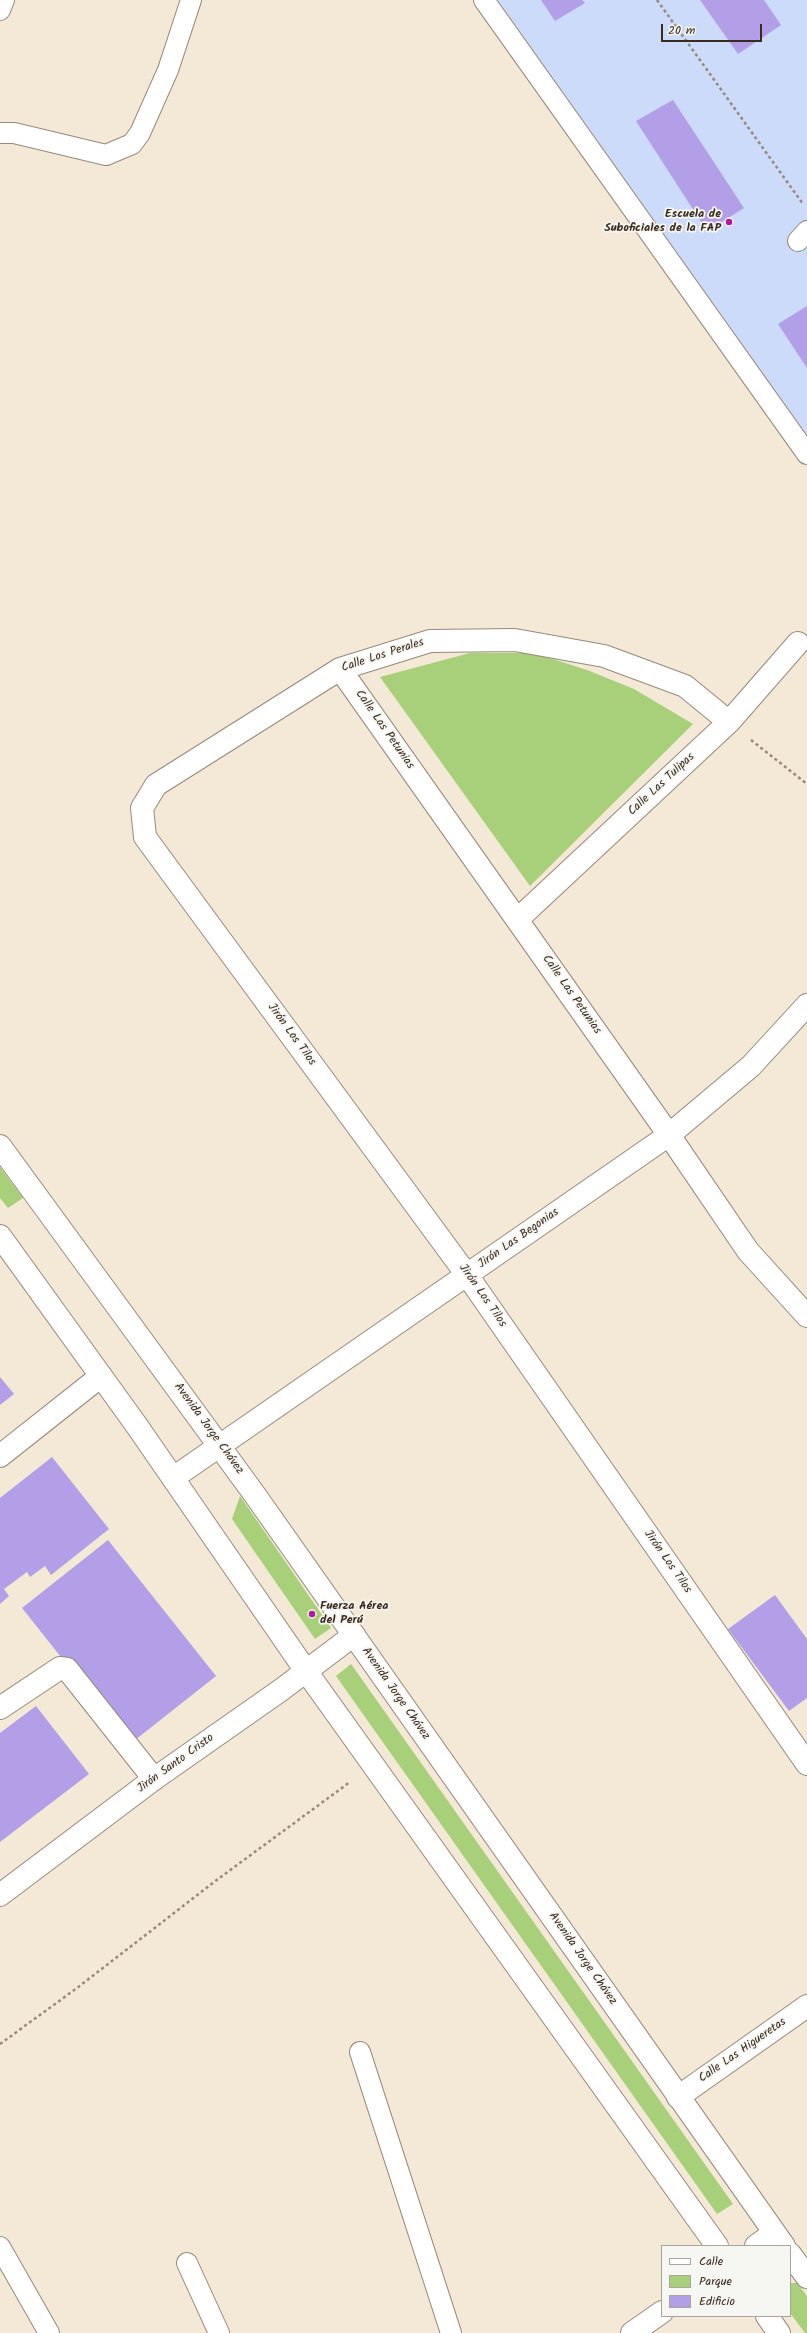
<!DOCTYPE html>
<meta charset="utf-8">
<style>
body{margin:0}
#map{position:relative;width:807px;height:2333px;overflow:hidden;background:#f4e8d6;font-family:Kalam,sans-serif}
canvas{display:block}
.legend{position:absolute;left:661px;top:2245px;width:130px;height:72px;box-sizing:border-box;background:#f6f6f2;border:1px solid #aba49d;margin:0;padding:5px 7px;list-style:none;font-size:12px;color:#3b2a1e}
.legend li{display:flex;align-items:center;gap:8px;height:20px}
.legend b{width:20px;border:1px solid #aba49d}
.scale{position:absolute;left:661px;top:24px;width:101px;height:18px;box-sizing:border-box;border:2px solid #3b2a1e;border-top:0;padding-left:5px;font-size:12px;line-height:14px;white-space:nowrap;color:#3b2a1e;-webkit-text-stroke:3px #f6f6f2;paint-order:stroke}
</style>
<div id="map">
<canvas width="807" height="2333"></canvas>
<ul class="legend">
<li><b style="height:5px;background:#fff"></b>Calle</li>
<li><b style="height:11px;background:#a8cf7a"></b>Parque</li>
<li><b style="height:11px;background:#b29fe8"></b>Edificio</li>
</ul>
<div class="scale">20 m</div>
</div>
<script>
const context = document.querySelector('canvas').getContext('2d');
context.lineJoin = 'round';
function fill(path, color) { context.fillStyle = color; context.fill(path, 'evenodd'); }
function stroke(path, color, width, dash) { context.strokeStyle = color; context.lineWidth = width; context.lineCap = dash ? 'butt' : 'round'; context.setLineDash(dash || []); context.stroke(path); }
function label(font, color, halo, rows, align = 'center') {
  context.font = font + ' Kalam,sans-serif'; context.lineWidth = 3.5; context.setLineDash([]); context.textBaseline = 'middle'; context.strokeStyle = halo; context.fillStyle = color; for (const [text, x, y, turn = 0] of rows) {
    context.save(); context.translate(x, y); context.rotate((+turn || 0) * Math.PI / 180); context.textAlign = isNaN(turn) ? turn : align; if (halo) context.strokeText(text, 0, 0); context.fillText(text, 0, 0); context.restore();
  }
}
fill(new Path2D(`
 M493 0H807V444Z`), '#ccdbf9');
fill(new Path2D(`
 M470 653H534L587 670 634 689 693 724 530 886 380 677Z
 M0 1167 23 1198 8 1208 0 1198Z
 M240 1496 331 1628 315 1639 232 1519Z
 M351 1664 733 2204 717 2214 336 1676Z
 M790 2283H797L807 2296V2333H805L790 2313Z`), '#a8cf7a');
fill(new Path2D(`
 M541 0H582L585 3 555 21Z
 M700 0H764L781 25 738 54Z
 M673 100 744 208 707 231 636 121Z
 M807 306V368L778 324Z
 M0 1377 14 1394 0 1405Z
 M52 1457 109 1529 51 1575 45 1566 30 1577 27 1572 4 1589 9 1596 0 1604V1498Z
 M108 1540 216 1676 130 1744 22 1608Z
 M775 1595 807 1639V1698L789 1711 728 1629Z
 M36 1706 89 1774 0 1842V1733Z`), '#b29fe8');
const service = new Path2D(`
 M484 0 807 454
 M0 10 4 0
 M0 133H14L106 155 132 144 140 133 168 70 191 0
 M798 241 807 231
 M360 2052 451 2333
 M0 2247 49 2333
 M187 2263 219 2333`);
const minor = new Path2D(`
 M340 669 669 1135 748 1251 807 1316
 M729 722 685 686 604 656 515 640 430 641 340 669 156 785 142 808 145 837 467 1275 807 1764
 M518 919 729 722 798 643
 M0 1456 101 1376
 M173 1478 669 1135 751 1066 807 1005
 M0 1708 60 1668 67 1669 154 1779
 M678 2097 807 2006`);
const tertiary = new Path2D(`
 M0 1895 154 1779 281 1690 354 1635
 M756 2246 774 2233
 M632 2333 662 2312`);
const secondary = new Path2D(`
 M0 1146 255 1495 784 2246
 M0 1236 137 1426 306 1671 717 2246
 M790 2254 807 2277
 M767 2316 779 2333`);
stroke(service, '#98897a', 22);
stroke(minor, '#98897a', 24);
stroke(tertiary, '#98897a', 24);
stroke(secondary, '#98897a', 24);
stroke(new Path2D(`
 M657 0 803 204
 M751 740 807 784
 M0 2044 77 1988 218 1879 350 1782`), '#98897a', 2.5, [3, 3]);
stroke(service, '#fff', 20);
stroke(minor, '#fff', 22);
stroke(tertiary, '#fff', 22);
stroke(secondary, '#fff', 22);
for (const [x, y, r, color] of [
 [729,222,4,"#b5179e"],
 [312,1614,4,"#b5179e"]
]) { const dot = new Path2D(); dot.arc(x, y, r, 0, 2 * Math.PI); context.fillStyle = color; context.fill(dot); stroke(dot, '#f6f6f2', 1.5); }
label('bold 12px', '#3b2a1e', '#f6f6f2', [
 ["Escuela de",721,215],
 ["Suboficiales de la FAP",721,229],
 ["Fuerza Aérea",320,1607,"left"],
 ["del Perú",320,1621,"left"]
], 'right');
label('12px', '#3b2a1e', '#f6f6f2', [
 ["Calle Los Perales",383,656,-18],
 ["Calle Las Petunias",384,730,55],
 ["Calle Las Tulipas",662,785,-43],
 ["Calle Las Petunias",571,995,55],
 ["Jirón Los Tilos",291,1035,54],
 ["Jirón Las Begonias",519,1239,-35],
 ["Jirón Los Tilos",482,1296,55],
 ["Avenida Jorge Chávez",208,1429,54],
 ["Jirón Los Tilos",667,1562,55],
 ["Avenida Jorge Chávez",395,1694,55],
 ["Jirón Santo Cristo",176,1764,-36],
 ["Avenida Jorge Chávez",582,1959,55],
 ["Calle Las Higueretas",743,2051,-35]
]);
</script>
